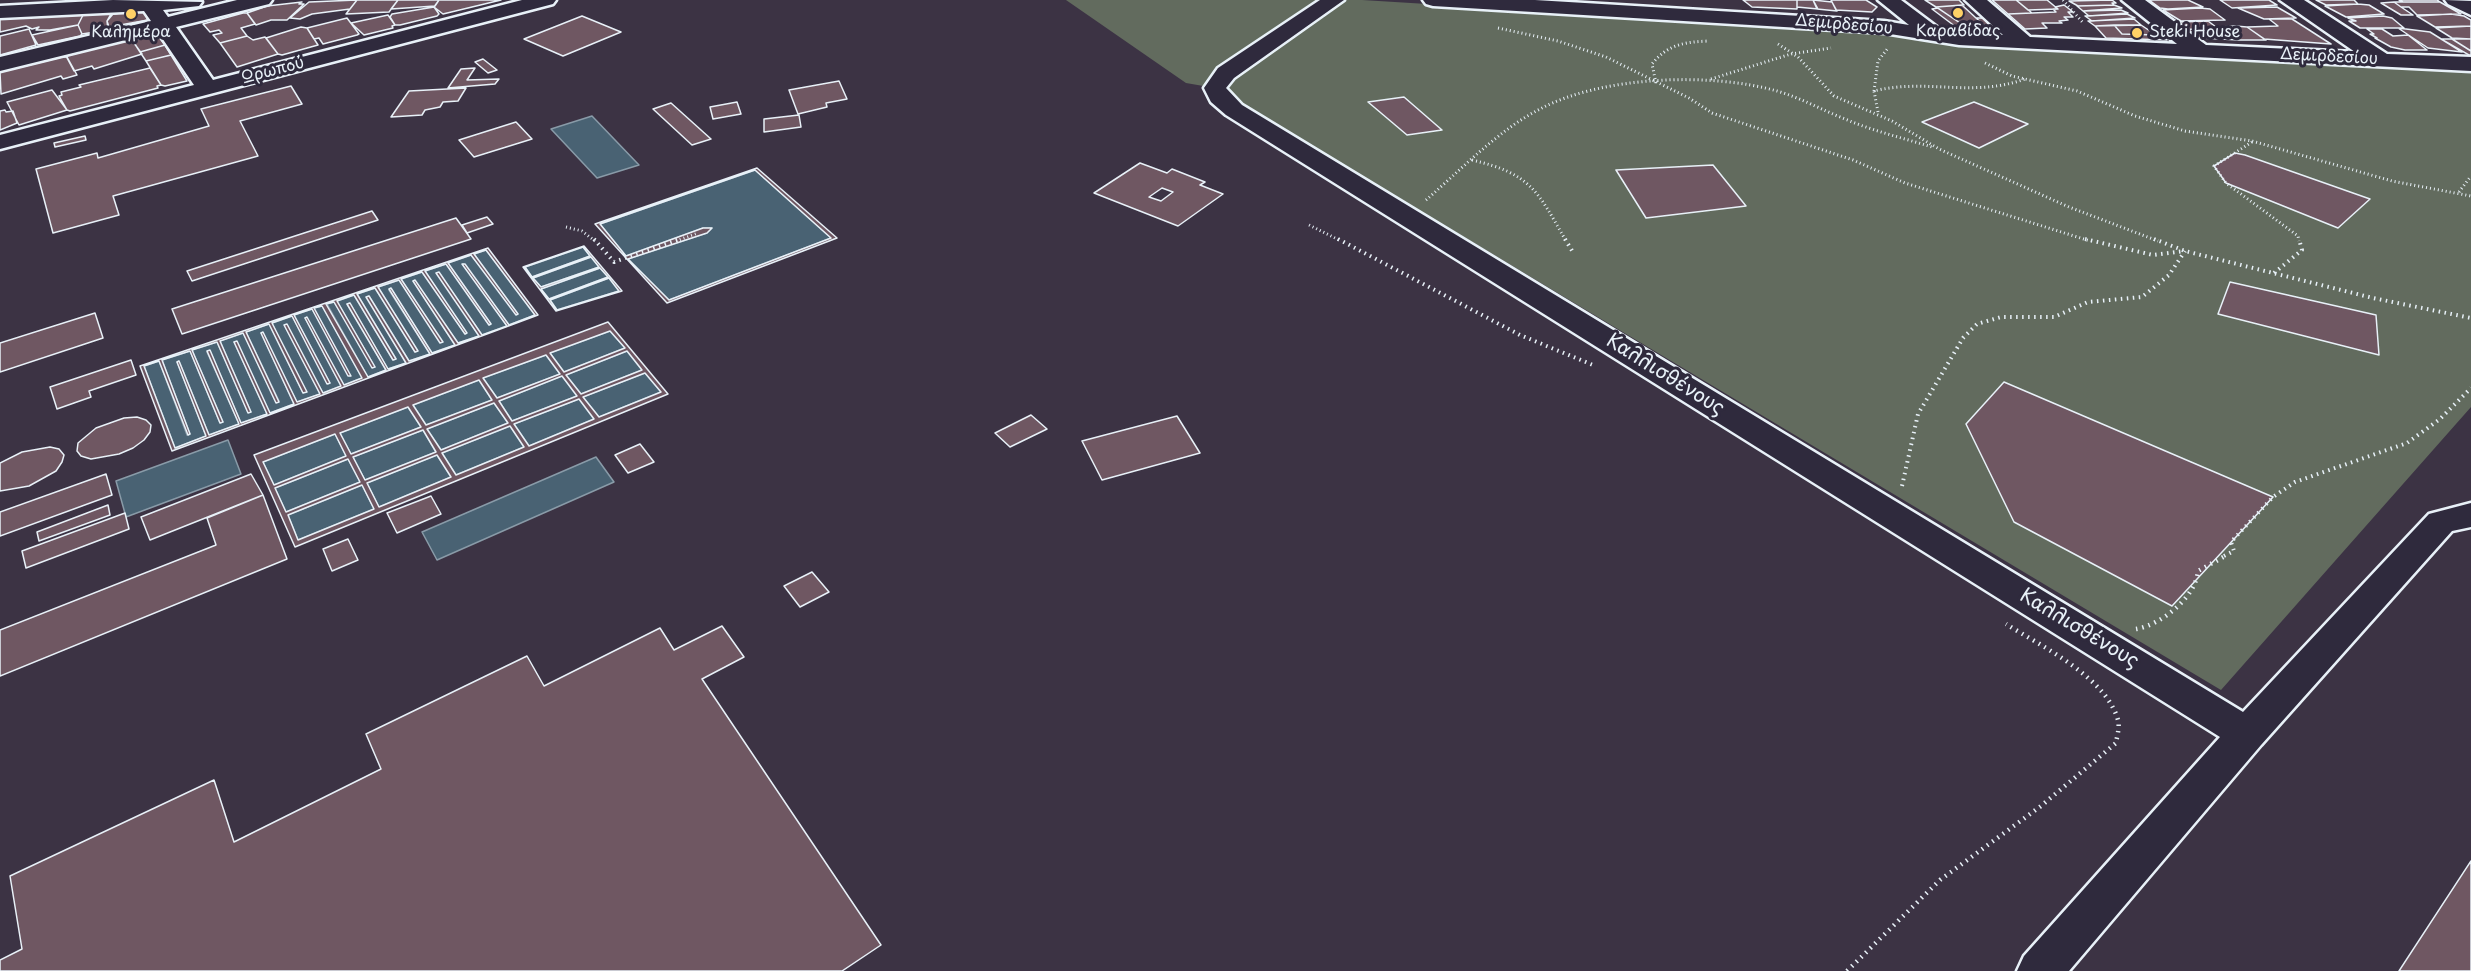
<!DOCTYPE html>
<meta charset="utf-8">
<style>
body{margin:0}
canvas{display:block;background:#3c3344}
</style>
<canvas width="2471" height="971"></canvas>
<script>
const context = document.querySelector('canvas').getContext('2d');
context.lineJoin = 'round';
function fill(path, color) { context.fillStyle = color; context.fill(path, 'evenodd'); }
function stroke(path, color, width, dash) { context.strokeStyle = color; context.lineWidth = width; context.lineCap = dash ? 'butt' : 'round'; context.setLineDash(dash || []); context.stroke(path); }
function label(font, color, halo, rows, align = 'center') {
  context.font = font + ' "Playpen Sans",sans-serif'; context.lineWidth = 6; context.setLineDash([]); context.textBaseline = 'middle'; context.strokeStyle = halo; context.fillStyle = color; for (const [text, x, y, turn = 0] of rows) {
    context.save(); context.translate(x, y); context.rotate((+turn || 0) * Math.PI / 180); context.textAlign = isNaN(turn) ? turn : align; if (halo) context.strokeText(text, 0, 0); context.fillText(text, 0, 0); context.restore();
  }
}
fill(new Path2D(`
 M1066 0H1362L1866 31 1963 46 2471 71V407L2221 690 1215 88 1186 83Z`), '#626b5e');
const water = new Path2D(`
 M592 116 639 165 597 178 551 129Z
 M755 170 831 238 669 300 628 259 707 233 712 228H703L626 256 600 224Z
 M583 247 590 256 532 277 525 267Z
 M486 250 535 315 509 325 463 264 507 326 482 335 439 273 479 336 458 343 413 281 455 345 432 353 391 289 389 290 430 354 409 361 369 296 367 297 406 363 388 369 350 303 347 304 386 370 368 377 327 304 334 302 375 367 337 301 354 295 393 360 396 359 357 294 375 288 415 352 417 351 378 287 399 280 442 342 401 279 422 272 465 334 425 271 446 264 489 325 491 324 448 263 471 255 518 314 474 254Z
 M591 257 599 267 541 287 533 278Z
 M600 268 608 277 549 299 541 289Z
 M609 278 619 291 557 310 550 300Z
 M322 306 362 378 344 385 305 318 341 386 323 393 285 326 320 394 297 402 261 333 294 404 270 413 234 342 267 414 241 423 210 351 207 352 239 424 209 435 179 361 177 362 206 436 175 448 144 366 159 361 187 435 190 434 162 360 190 351 220 423 223 422 192 350 217 342 248 412H251L220 341 243 333 279 401 246 332 269 324 303 393 272 323 292 316 328 384 330 383 294 315 312 309 350 376 314 308Z
 M610 331 625 348 564 372 550 353Z
 M627 351 642 370 581 394 566 375Z
 M546 355 560 374 497 398 483 378Z
 M645 373 661 392 599 417 583 397Z
 M562 376 577 396 512 421 499 401Z
 M479 380 492 400 426 425 413 405Z
 M579 399 594 419 529 446 514 424Z
 M494 403 508 423 441 450 427 429Z
 M408 407 421 427 351 454 340 433Z
 M510 426 524 447 456 475 442 453Z
 M423 430 436 452 365 480 353 457Z
 M335 434 346 456 274 485 263 462Z
 M228 440 241 474 126 517 116 481Z
 M437 455 451 477 379 507 367 483Z
 M596 457 614 482 437 560 422 532Z
 M348 459 360 482 286 512 275 488Z
 M362 485 374 509 298 540 288 515Z`);
fill(water, '#496273');
stroke(water, '#899ba8', 1.5);
const building = new Path2D(`
 M357 0 350 9 312 14 300 19 290 18 309 2Z
 M357 0H398L389 12 346 14Z
 M398 0H439L435 6 391 9Z
 M439 0H501L443 14 434 7Z
 M1743 0H1797V9L1752 7Z
 M1797 0H1813L1818 9 1797 7Z
 M1813 0 1832 2 1837 11 1817 9Z
 M1831 0H1866L1877 7 1872 12 1836 10Z
 M1925 0H1959L1964 5 1936 7Z
 M1992 0H2016L2032 13 2008 14Z
 M2016 0H2047L2058 9 2028 10Z
 M2112 0 2116 3H2112L2114 5 2078 6 2069 1Z
 M2149 0H2188L2203 7 2168 9 2160 8Z
 M2220 0H2269L2277 5 2232 8Z
 M2316 0H2354L2358 4 2326 5Z
 M2399 0H2437L2440 2H2403Z
 M302 2 299 4H304L287 20H271L256 25 247 13 267 6Z
 M2394 2 2401 7 2413 15H2401L2381 3Z
 M2394 2H2440L2461 14 2417 15 2409 7H2401Z
 M2358 4 2369 5 2384 14 2346 17 2325 6Z
 M1962 5 1976 18 1984 25H1963L1936 7Z
 M2064 5 2073 12H2068L2073 17H2064L2068 20 2059 21 2062 23H2042L2047 28 2025 29 2008 14 2056 12 2053 9H2058L2055 7Z
 M2114 5 2122 8 2083 11 2077 6Z
 M434 7 439 14 437 16 400 25H395L390 17 392 14Z
 M2277 7 2296 18 2264 19 2238 8Z
 M1938 8 1963 25H1984L1976 18H1983L1996 32 1960 30 1932 9Z
 M2200 8 2210 9 2225 20 2181 21 2163 10Z
 M143 10 148 20 109 27 107 21 113 14Z
 M2083 11 2121 10 2128 13 2089 16Z
 M112 12 107 21 108 30 82 34 78 25 83 15Z
 M243 13H247L255 24 241 28 247 36 220 43 213 35 222 33 219 30 210 32 203 24Z
 M81 14 79 15H83L78 25 50 30H36L39 27 32 29 26 26 0 32V18Z
 M2127 14 2135 18 2092 21 2085 16Z
 M2451 14 2464 16 2471 20V26L2435 27 2417 16Z
 M388 15 395 25 392 26 393 28 364 35 351 23Z
 M582 16 621 32 563 56 524 39Z
 M2383 16 2392 18 2404 28H2360L2349 21H2356L2348 18Z
 M347 18 359 34 357 35 323 44 319 38 314 39 307 28Z
 M2134 19 2141 25 2095 26 2088 21Z
 M2269 19H2292L2331 44 2264 39 2247 27 2278 26Z
 M2208 21 2220 30 2189 29 2179 22Z
 M78 25 82 34 80 36 38 45 32 35Z
 M2114 25 2122 34 2156 35 2150 30H2156L2167 40 2106 38 2095 26Z
 M2114 25H2141L2156 35 2122 34Z
 M2235 26 2247 27 2266 40H2240L2221 27Z
 M2471 26V39L2452 38 2436 28Z
 M301 27 307 28 318 45 282 55 278 54 266 38Z
 M2398 28 2430 32 2462 52 2428 48Z
 M29 29 36 45 0 55V36Z
 M2187 29 2226 30 2240 40 2200 38Z
 M2367 29H2382L2393 36 2408 35 2427 50H2405L2391 47 2375 38H2377L2370 34H2374Z
 M156 33 165 45 140 52 133 41Z
 M247 36 253 40 265 37 278 54 237 67 220 43Z
 M131 39 142 54 94 69 92 66 74 71 66 56Z
 M2441 39H2452L2471 51V56Z
 M2452 39H2471V51Z
 M165 45 171 55 146 61 140 52Z
 M171 55 187 81 165 86 161 85 146 61Z
 M62 57H67L77 75 63 79 61 76 1 94 0 72Z
 M483 59 497 70 488 73 475 62Z
 M150 68 161 85 157 86 158 88 70 111 67 110 59 96 62 95 61 92 81 87 79 85Z
 M475 68 467 80 499 79 495 84 448 88 461 69Z
 M839 81 847 99 826 103 827 107 798 114 789 90Z
 M291 86 302 104 240 121 258 156 113 196 119 215 53 233 36 169 97 153 98 158 209 126 201 109Z
 M466 88 458 101 443 102 440 107 425 110 422 115 391 117 409 91Z
 M52 90 67 110 19 125 7 102Z
 M1404 97 1442 130 1407 135 1368 102Z
 M737 102 741 114 713 119 710 107Z
 M1974 102 2028 124 1979 148 1922 122Z
 M671 103 711 139 692 145 653 109Z
 M5 110 6 112 13 111 17 123 0 130V111Z
 M799 115 801 127 764 132V119Z
 M516 122 532 139 474 157 459 140Z
 M85 136 86 140 55 147 54 143Z
 M2235 153 2245 155 2370 199 2338 228 2226 183 2214 166Z
 M1140 163 1167 173 1172 169 1205 182 1200 185 1223 194 1178 226 1094 193ZM1162 188 1173 192 1161 201 1149 197Z
 M1713 165 1746 206 1646 218 1616 170Z
 M757 168 837 238 667 303 595 224ZM755 170 831 238 669 300 628 259 707 233 712 228H703L626 256 600 224Z
 M372 211 378 220 192 281 187 271Z
 M487 217 493 224 467 233 462 225Z
 M456 218 471 239 182 334 172 309Z
 M584 246 622 291 556 311 523 267ZM583 247 590 256 532 277 525 267ZM591 257 599 267 541 287 533 278ZM600 268 608 277 549 299 541 289ZM609 278 619 291 557 310 550 300Z
 M488 248 538 315 172 451 140 366ZM486 250 535 315 509 325 465 264H462L507 326 482 335 439 272 436 273 479 336 458 343 415 280 413 281 455 345 432 353 391 288 389 289 430 354 409 361 369 296 366 297 406 363 388 369 350 303 347 304 386 370 368 377 326 304 334 302 372 368 375 367 337 301 354 295 393 360 396 359 357 294 375 288 415 352 418 351 378 287 399 280 440 343 443 342 401 279 422 272 465 334 467 333 425 271 446 264 489 325 491 324 448 263 471 255 516 315 518 314 474 254ZM322 306 362 378 344 385 307 317 305 318 341 386 323 393 287 324 284 325 320 394 297 402 263 332 261 333 294 404 270 413 237 341 234 342 267 414 241 423 210 350 207 351 239 424 209 435 179 361 177 362 206 436 175 448 144 366 159 361 188 435 190 434 162 360 190 351 220 423 223 422 192 350 217 342 248 413 251 412 220 341 243 333 276 403 279 402 246 332 269 324 303 393 307 392 272 323 292 316 327 384 330 383 294 315 312 309 348 376H351L314 308Z
 M2230 282 2376 315 2379 355 2218 314Z
 M95 313 103 338 0 372V343Z
 M608 322 668 394 295 547 254 455ZM610 331 625 348 564 372 550 353ZM627 351 642 370 581 394 566 375ZM546 355 560 374 497 398 483 378ZM645 373 661 392 599 417 583 397ZM562 376 577 396 512 421 499 401ZM479 380 492 400 426 425 413 405ZM579 399 594 419 529 446 514 424ZM494 403 508 423 441 450 427 429ZM408 407 421 427 351 454 340 433ZM510 426 524 447 456 475 442 453ZM423 430 436 452 365 480 353 457ZM335 434 346 456 274 485 263 462ZM437 455 451 477 379 507 367 483ZM348 459 360 482 286 512 275 488ZM362 485 374 509 298 540 288 515Z
 M131 360 136 375 89 391 91 397 57 409 50 387Z
 M2004 382 2273 497 2172 606 2014 522 1966 424Z
 M1031 415 1047 429 1010 447 995 433Z
 M1177 416 1200 453 1102 480 1082 441Z
 M137 417 146 420 151 425 150 432 144 440 133 448 119 454 91 459 81 456 77 451 78 443 96 428 124 418Z
 M640 444 654 462 628 473 615 455Z
 M50 447 59 449 64 455 62 462 56 471 29 486 0 491V463L22 452Z
 M106 474 112 495 0 536V512Z
 M251 474 263 495 150 540 141 517Z
 M263 495 287 559 0 676V630L216 545 207 518Z
 M431 496 441 514 397 533 387 513Z
 M108 505 110 515 39 541 37 532Z
 M125 513 129 529 26 568 22 551Z
 M348 539 358 560 332 571 323 549Z
 M812 572 829 592 800 607 784 586Z
 M722 626 744 657 702 679 881 945 842 971H0V960L22 949 10 876 214 780 234 842 381 769 366 734 527 656 544 686 660 628 674 650Z
 M2471 861V971H2399Z`);
fill(building, '#6f5762');
stroke(building, '#e8f1f8', 1.5);
const minor = new Path2D(`
 M113 0 202 2 199 6 163 10 168 17 237 0H272L269 4 176 27 213 80 522 0H556L553 4 0 149V135L194 85 158 32 0 71V57L151 21 144 11 0 18V6Z
 M1320 0H1344L1234 78 1226 88 1242 105 2243 712 2429 514 2471 503V527L2452 531 2261 745 2069 971H2017L2024 956 2220 737 1226 115 1211 102 1204 88 1218 68Z
 M1423 0H1535L1884 21 1909 25 1878 0H1901L1941 30 2003 35 1965 0H1987L2030 37 2177 44 2122 0H2145L2206 45 2355 52 2280 0H2304L2387 54 2471 57V71L1959 45 1884 33 1433 6 1426 4Z
 M2445 0 2471 1V15L2448 4Z`);
stroke(minor, '#e8f1f8', 5);
stroke(new Path2D(`
 M2063 0 2084 24
 M1498 28 1558 41 1606 57 1689 98 1712 113 1853 160 1905 183 2090 241
 M1778 44 1798 57 1834 96 1892 121 1939 149 2069 207 2158 241
 M1985 63 2012 76 2077 91 2135 116 2185 131 2252 141 2392 181 2471 196
 M1711 79 1791 54 1831 48
 M1656 83 1652 64C1668 44 1685 42 1709 41
 M1874 91 1878 61 1888 48
 M1878 112 1874 91C1926 78 1972 98 2025 79
 M2252 142 2214 166 2226 183 2298 236 2299 241
 M1472 160C1531 174 1537 190 1566 241
 M2459 192 2471 176
 M1426 200C1462 169 1497 131 1540 109 1602 76 1710 72 1777 91 1801 98 1822 110 1845 119 1873 131 1903 138 1932 147
 M1309 225 1341 241
 M566 227 582 231 595 241
 M676 241 698 233`), '#e8f1f8', 3, [1, 3]);
stroke(new Path2D(`
 M594 239 614 262 680 239
 M1338 239 1520 335 1593 365
 M1565 239 1574 254
 M2085 239 2153 255 2184 251
 M2154 239 2185 251 2373 298 2471 318
 M2274 273 2302 250 2299 239
 M1902 486 1918 414 1963 338 1977 324 2001 317H2054L2088 302 2142 297 2169 275 2185 251
 M2224 556 2234 551 2231 542 2273 497 2295 482 2407 443 2440 419 2471 388`), '#e8f1f8', 4, [1.5, 4.5]);
stroke(new Path2D(`
 M2136 629C2161 625 2196 597 2198 571L2227 555
 M1847 971 1940 880 2041 806 2116 743C2117 736 2120 727 2118 720 2106 677 2041 646 2006 624`), '#e8f1f8', 4.5, [1.5, 5]);
fill(minor, '#2f2a3d');
for (const [x, y, r, color] of [
 [1958,13,6,"#ffd166"],
 [131,14,6,"#ffd166"],
 [2137,33,6,"#ffd166"]
]) { const dot = new Path2D(); dot.arc(x, y, r, 0, 2 * Math.PI); context.fillStyle = color; context.fill(dot); stroke(dot, '#2f2a3d', 2); }
label('16px', '#e8f1f8', '#2f2a3d', [
 ["Δεμιρδεσίου",1844,25,5],
 ["Δεμιρδεσίου",2329,57,3],
 ["Ωρωπού",273,71,-15]
]);
label('16px', '#e8f1f8', '#2f2a3d', [
 ["Καραβίδας",1958,32],
 ["Καλημέρα",131,33],
 ["Steki House",2149,33,"left"]
]);
label('20px', '#e8f1f8', '#2f2a3d', [
 ["Καλλισθένους",1665,375,32],
 ["Καλλισθένους",2079,629,31]
]);
</script>
